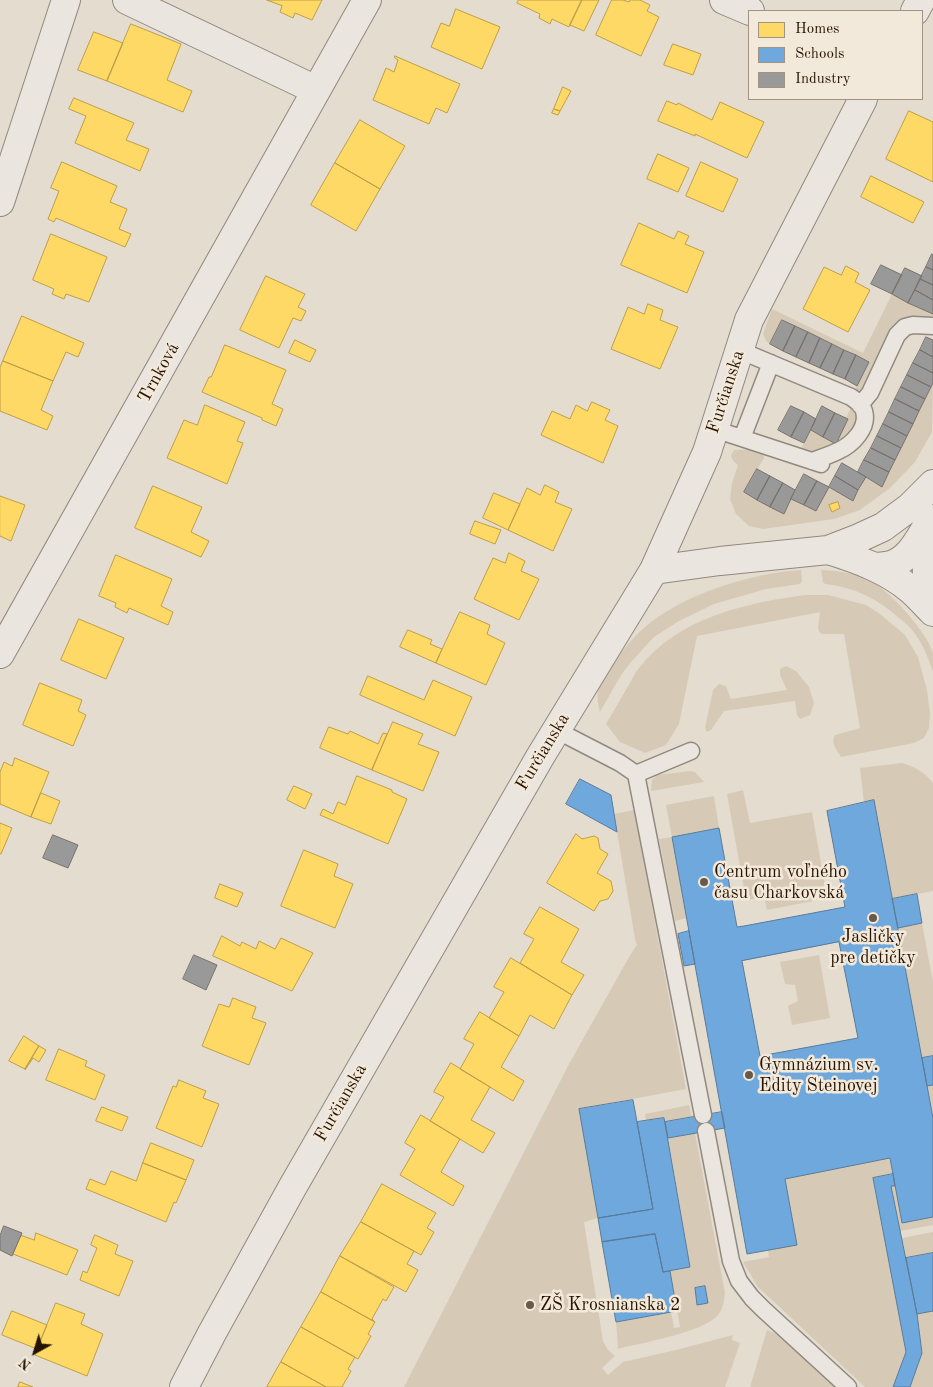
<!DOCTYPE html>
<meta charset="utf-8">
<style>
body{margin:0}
#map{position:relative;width:933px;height:1387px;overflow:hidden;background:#e4dccf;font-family:"Old Standard TT",serif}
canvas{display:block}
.legend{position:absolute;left:748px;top:10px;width:175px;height:90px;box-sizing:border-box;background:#f3e9da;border:1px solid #a19383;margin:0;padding:6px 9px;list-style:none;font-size:15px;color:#251300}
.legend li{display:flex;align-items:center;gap:10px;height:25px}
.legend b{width:25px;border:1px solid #a19383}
.north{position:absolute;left:10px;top:1327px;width:50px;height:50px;-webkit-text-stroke:4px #f3e9da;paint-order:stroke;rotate:219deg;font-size:14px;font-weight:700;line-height:20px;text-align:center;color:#251300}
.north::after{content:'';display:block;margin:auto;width:18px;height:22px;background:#251300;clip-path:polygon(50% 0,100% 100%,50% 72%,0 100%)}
</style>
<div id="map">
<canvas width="933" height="1387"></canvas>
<ul class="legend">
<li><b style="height:14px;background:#ffd966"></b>Homes</li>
<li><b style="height:14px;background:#6fa8dc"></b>Schools</li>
<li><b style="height:14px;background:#999"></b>Industry</li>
</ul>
<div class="north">N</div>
</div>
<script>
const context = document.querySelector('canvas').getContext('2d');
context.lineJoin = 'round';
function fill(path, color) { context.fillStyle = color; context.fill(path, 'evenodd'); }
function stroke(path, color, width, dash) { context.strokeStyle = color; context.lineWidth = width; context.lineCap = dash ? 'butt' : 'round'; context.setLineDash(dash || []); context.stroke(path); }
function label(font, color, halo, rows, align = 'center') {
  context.font = font + ' "Old Standard TT",serif'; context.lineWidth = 5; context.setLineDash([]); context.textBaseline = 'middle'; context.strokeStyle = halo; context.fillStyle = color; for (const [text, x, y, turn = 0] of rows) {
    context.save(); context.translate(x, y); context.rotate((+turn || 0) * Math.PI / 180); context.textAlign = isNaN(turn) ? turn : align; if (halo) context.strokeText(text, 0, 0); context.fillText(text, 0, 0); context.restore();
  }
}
fill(new Path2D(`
 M892 294 933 314V321H910L865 390 858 393 853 394 869 361 782 320 770 344 766 341 763 334 772 309 863 353Z
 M933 383 932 432 915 462 890 488 860 510 834 519 763 529 749 526 736 514 730 499 732 483 738 465C734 462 732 460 731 455L734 450 755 449 764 453V458L744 492 783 514 791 499 816 511 829 487 853 501 866 477 882 486Z
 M851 407 856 412 858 420 847 441 815 452H807L801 449 811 430 836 443 848 420 846 418Z
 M801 570 802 581 800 584 766 589 714 604 679 621 654 637 631 662 621 675 600 712C594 690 600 682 613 664 622 651 633 637 645 627 683 594 752 573 801 570Z
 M821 570C839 571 859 573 874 583 891 593 929 634 933 654 933 658 933 664 933 669L932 670C928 656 922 643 913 631 909 626 904 622 899 618 878 599 854 587 825 584L823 582Z
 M806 595H828L866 605 880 614 905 635 918 657 927 690 930 714 929 728 924 738 914 743 841 757C837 750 830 742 835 735L860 728 844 634H822L819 632 818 628 820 612 697 636 679 724 666 745 645 753 620 742 606 724C613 712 620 700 627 688 631 682 634 674 639 668 679 617 746 603 806 595Z
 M786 666 796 671 809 687 814 703 810 715 800 719 797 715 795 701 724 711 711 730 707 732 705 728 713 690 719 684 726 686 731 699 787 690 780 675V669Z
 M902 763C915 767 925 772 933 783V891L892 899 874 801 864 802 860 768Z
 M690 771 695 772 704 782 651 791 652 780 657 775Z
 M743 790 750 823 812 812 825 886 810 888 813 901 767 910 764 897 746 900 727 794Z
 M714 796 719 828 672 837 687 918 675 921 659 839 672 837 666 805Z
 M634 810 686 1089 579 1109 598 1218 584 1222 603 1341 608 1350 615 1356 602 1368 608 1375 623 1362 676 1350 733 1335 732 1340 740 1343 725 1387H404L569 1064 629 957 637 945 635 939 614 814Z
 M922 923 933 982V1056L922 1058 898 928Z
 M819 955 830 1018 792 1025 788 1006 798 1001 795 985 785 984 780 962Z
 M933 1085V1118L927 1086Z
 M689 1105 692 1117 665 1122 664 1118 646 1121 645 1114Z
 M695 1133 725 1293C724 1301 723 1309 718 1315 704 1332 641 1343 618 1349L616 1322 671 1312 674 1328 680 1327 670 1271 690 1267 668 1138Z
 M890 1158 893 1174 873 1178 906 1352 893 1387H865L758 1287 743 1262 769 1257 768 1250 785 1179Z
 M891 1186H895L902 1223 933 1217V1225L900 1231Z
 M933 1232V1253L906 1258 902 1238Z
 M933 1311V1387H910L922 1352 917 1314Z
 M767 1330C787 1336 821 1372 837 1387H750Z`), '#d6cab7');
const homes = new Path2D(`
 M267 0H322L312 20 295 13 293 18 280 12 282 6Z
 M519 0H582L569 27 552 19 550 24 539 18 540 14 517 3Z
 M582 0H599L584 31 570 25Z
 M612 0H623L629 2 630 0H640L650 5 647 11 659 17 641 56 596 35Z
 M456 9 500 27 482 69 431 47 441 23 449 26Z
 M131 24 181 44 167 80 192 91 183 112 107 81Z
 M94 32 123 43 107 81 78 70Z
 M673 44 701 54 693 75 664 65Z
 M395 56 460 84 447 113 436 108 429 124 373 100 386 68 394 72 398 60 395 58Z
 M563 87 571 91 560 111 554 109Z
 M74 98 134 123 126 140 149 149 140 171 75 143 86 116 69 109Z
 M667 101 677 105 678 103 712 120 720 102 764 122 747 158 695 134V136L658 121Z
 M554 109 560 111 558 115 552 113Z
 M909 111 933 122V182L886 159Z
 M360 120 405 146 380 189 335 163Z
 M658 154 689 168 678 192 647 179Z
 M62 162 117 186 110 202 127 209 119 229 131 234 125 247 56 218 54 222 48 219 59 191 51 188Z
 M701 162 738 179 723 212 686 196Z
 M335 163 380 189 356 231 311 205Z
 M871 176 924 202 913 223 861 197Z
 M639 223 674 239 678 231 689 236 685 244 704 252 687 293 621 265Z
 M51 234 107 257 89 302 66 294 64 299 52 294 54 289 33 280Z
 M846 266 859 273 855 282 870 290 848 332 803 309 824 267 841 275Z
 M266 276 305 294 298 307 306 311 301 321 293 318 279 348 240 330Z
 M648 304 663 310 660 320 678 327 660 369 611 349 628 307 644 314Z
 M22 316 84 343 78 357 66 352 53 381 3 361Z
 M295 340 316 350 310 362 289 353Z
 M225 345 286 370 272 404 283 409 276 426 262 420V418L202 392 209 377H211Z
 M3 361 53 381 41 410 53 416 47 430 0 411V368Z
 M592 402 610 410 605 420 618 426 603 463 541 435 552 411 570 419 576 405 587 411Z
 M205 405 245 422 237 441 243 443 227 484 167 458 184 420 197 425Z
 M545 485 559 492 555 502 572 509 553 551 508 530 527 488 540 495Z
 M153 486 202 507 191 532 209 541 201 557 135 528Z
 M494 493 520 504 508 530 483 518Z
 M0 496 25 505 11 541 0 536Z
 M838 502 840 508 832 512 829 505Z
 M475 521 501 530 495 544 470 534Z
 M509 553 525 561 521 571 539 579 519 620 474 599 493 558 505 563Z
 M116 555 172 579 161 606 173 612 168 625 129 608 127 613 115 607 116 603 99 596Z
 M460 612 490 625 487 634 505 643 486 685 436 663Z
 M79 619 124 638 106 679 61 660Z
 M408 630 432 640 430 644 442 649 436 663 400 647Z
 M368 676 424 700 433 680 472 697 455 736 360 695Z
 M40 683 82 700 78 711 86 715 73 746 23 725Z
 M393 722 423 734 418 744 439 752 423 791 372 770Z
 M329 727 348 734 350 731 378 744 383 733 387 734 372 770 320 748Z
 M15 758 49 772 31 817 0 804V772L4 762 12 766Z
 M357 776 392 790V792L407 799 388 844 320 815 323 809 333 814 338 802 345 805Z
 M294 786 312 794 305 809 287 800Z
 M41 793 60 801 51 824 31 817Z
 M0 823 12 828 1 854H0Z
 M576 834 582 839 594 836 598 838 600 849 608 854 597 873 611 881 613 891 608 899 600 901 594 911 547 883Z
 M304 850 338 864 334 876 353 884 335 928 281 906Z
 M220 884 243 893 237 907 215 898Z
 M540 907 579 929 561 962 584 975 572 995 520 963 534 939 524 934Z
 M222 936 240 946 242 942 256 949 259 941 275 949 281 938 313 953 292 991 213 956Z
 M511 958 572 995 554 1029 530 1015 519 1036 489 1018 504 992 494 987Z
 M233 998 256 1007 252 1018 266 1023 249 1065 202 1046 219 1004 229 1007Z
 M480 1012 519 1036 501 1067 524 1081 513 1101 460 1069 474 1044 464 1039Z
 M24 1036 39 1046 25 1069 9 1061Z
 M39 1046 46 1050 39 1062 33 1058 25 1070V1069Z
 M59 1049 87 1061 85 1066 105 1075 95 1100 46 1080Z
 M451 1063 490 1087 471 1120 495 1133 483 1153 430 1121 444 1097 434 1092Z
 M179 1080 206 1091 203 1098 219 1104 202 1147 156 1128 173 1086 176 1087Z
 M102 1107 128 1117 122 1131 96 1121Z
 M421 1115 460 1139 441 1172 464 1186 453 1206 400 1175 415 1149 405 1143Z
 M151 1143 194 1160 186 1180 143 1163Z
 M143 1163 186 1180 176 1203 174 1202 166 1222 86 1189 90 1179 105 1185 111 1171 136 1181Z
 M382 1184 436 1213 427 1228 434 1232 421 1255 361 1222Z
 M361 1222 414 1251 407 1264 418 1270 406 1292 340 1256Z
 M36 1233 78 1250 67 1275 13 1254 20 1235 34 1240Z
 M95 1235 118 1245 115 1254 133 1261 119 1296 80 1280 83 1271 87 1273 97 1248 91 1245Z
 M340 1256 394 1287 386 1301 383 1299 372 1319 375 1322 321 1292Z
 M321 1292 375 1322 368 1334 371 1336 358 1359 301 1327Z
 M56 1303 85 1314 81 1324 103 1334 87 1376 35 1355Z
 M12 1311 47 1325 37 1349 2 1335Z
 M301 1327 355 1357 348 1369 351 1371 342 1387H326L281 1362Z
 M281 1362 326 1387H267Z
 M20 1382 33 1387H18Z`);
fill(homes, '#ffd966');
stroke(homes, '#be9e47', 1);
const schools = new Path2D(`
 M580 779 611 795 617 832 566 804Z
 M874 800 933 1118V1217L902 1223 890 1158 785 1179 797 1245 747 1254 672 837 719 828 737 927 744 926 845 907 827 811ZM839 942 858 1038 760 1056 742 961Z
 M917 894 922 923 898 928 892 899Z
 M689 931 695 964 684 966 678 934Z
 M933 1056V1085L927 1086 922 1058Z
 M633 1100 653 1209 598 1218 579 1109Z
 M722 1112 725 1128 668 1138 665 1122Z
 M664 1118 690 1267 663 1272 655 1234 602 1242 598 1218 653 1209 637 1122Z
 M893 1174 895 1186H891L917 1314 922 1353 910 1387H893L906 1352 873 1178Z
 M655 1234 663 1272 670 1271 677 1311 616 1322 602 1242Z
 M933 1253V1311L917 1314 906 1258Z
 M705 1286 708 1303 697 1305 695 1288Z`);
fill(schools, '#6fa8dc');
stroke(schools, '#597b9a', 1);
const industry = new Path2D(`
 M932 254 933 255V270L926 267Z
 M881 265 902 275 892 294 871 284Z
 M926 267 933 270V285L920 279Z
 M905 268 922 276 908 303 892 294Z
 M920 279 933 285V300L915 290Z
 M915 290 933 300V314L908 303Z
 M782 320 795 326 783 351 770 344Z
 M795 326 808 332 796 357 783 351Z
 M808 332 820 338 809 363 796 357Z
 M926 337 933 340V357L920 350Z
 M820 338 832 344 820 368 809 363Z
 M832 344 844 350 833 374 820 368Z
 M844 350 856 355 845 379 833 374Z
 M920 350 933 357V373L913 363Z
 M856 355 869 362 857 386 845 379Z
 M913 363 933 373V383L931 387 907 375Z
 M907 375 931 387 925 399 901 387Z
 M901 387 925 399 919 411 895 399Z
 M895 399 919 411 913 424 889 412Z
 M791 406 804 412 791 437 778 430Z
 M822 406 835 413 823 437 811 430Z
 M804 412 816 419 804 443 791 437Z
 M889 412 913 424 907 436 883 424Z
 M835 413 848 419 836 444 823 437Z
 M883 424 907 436 901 448 877 436Z
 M877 436 901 448 895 460 871 448Z
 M871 448 895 460 889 472 864 460Z
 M864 460 889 472 882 487 858 472Z
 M842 463 866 477 858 490 835 476Z
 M757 469 770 476 757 500 744 492Z
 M804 474 817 481 804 505 791 499Z
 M770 476 783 483 770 507 757 500Z
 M835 476 858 490 853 501 829 487Z
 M817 481 829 487 816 511 804 505Z
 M783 483 795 490 784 514 770 507Z
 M53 835 78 845 68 868 43 858Z
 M194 955 217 965 206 990 183 979Z
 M4 1226 22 1233 12 1256 0 1250V1236Z`);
fill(industry, '#999');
stroke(industry, '#76716b', 1);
const service = new Path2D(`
 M739 350 851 397C856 401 862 404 864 411 869 428 852 445 838 451 830 455 821 458 812 461
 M860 405 870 393 897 335 905 327 913 325 933 326
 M714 429 821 464
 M742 438 771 363
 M556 730 620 763 636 774 703 1115
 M636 774 691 751
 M706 1131 731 1261 739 1281 752 1298 763 1309 848 1387`);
const minor = new Path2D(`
 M127 0 316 90
 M724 0 750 11
 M915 11 921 0
 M0 202 66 0
 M933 519C929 539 924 560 928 580 929 587 931 595 933 603
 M828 550C857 559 888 570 911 590 919 597 926 605 933 612
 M875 567C880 567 886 566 891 565 910 559 919 539 929 523
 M654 570 720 561 828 550 859 538 883 527 910 507 933 484
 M0 654 367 0
 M184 1387 212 1333 292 1188 540 757 654 570 707 452 749 320 863 99`);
stroke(service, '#90897f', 19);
stroke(minor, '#90897f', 30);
stroke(service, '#eae5df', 16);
stroke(minor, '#eae5df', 28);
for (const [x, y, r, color] of [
 [704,882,5,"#685948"],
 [873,918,5,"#685948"],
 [749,1075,5,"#685948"],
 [530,1305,5,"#685948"]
]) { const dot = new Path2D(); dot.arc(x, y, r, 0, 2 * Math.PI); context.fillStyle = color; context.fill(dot); stroke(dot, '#f3e9da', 2); }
label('18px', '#251300', '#f3e9da', [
 ["Trnková",159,373,-61],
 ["Furčianska",726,392,-72],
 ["Furčianska",543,752,-59],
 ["Furčianska",341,1103,-60]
]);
label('18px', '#251300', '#f3e9da', [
 ["Centrum voľného",714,872],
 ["času Charkovská",714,893],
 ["Jasličky",873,937,"center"],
 ["pre detičky",873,958,"center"],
 ["Gymnázium sv.",759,1065],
 ["Edity Steinovej",759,1086],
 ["ZŠ Krosnianska 2",540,1305]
], 'left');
</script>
